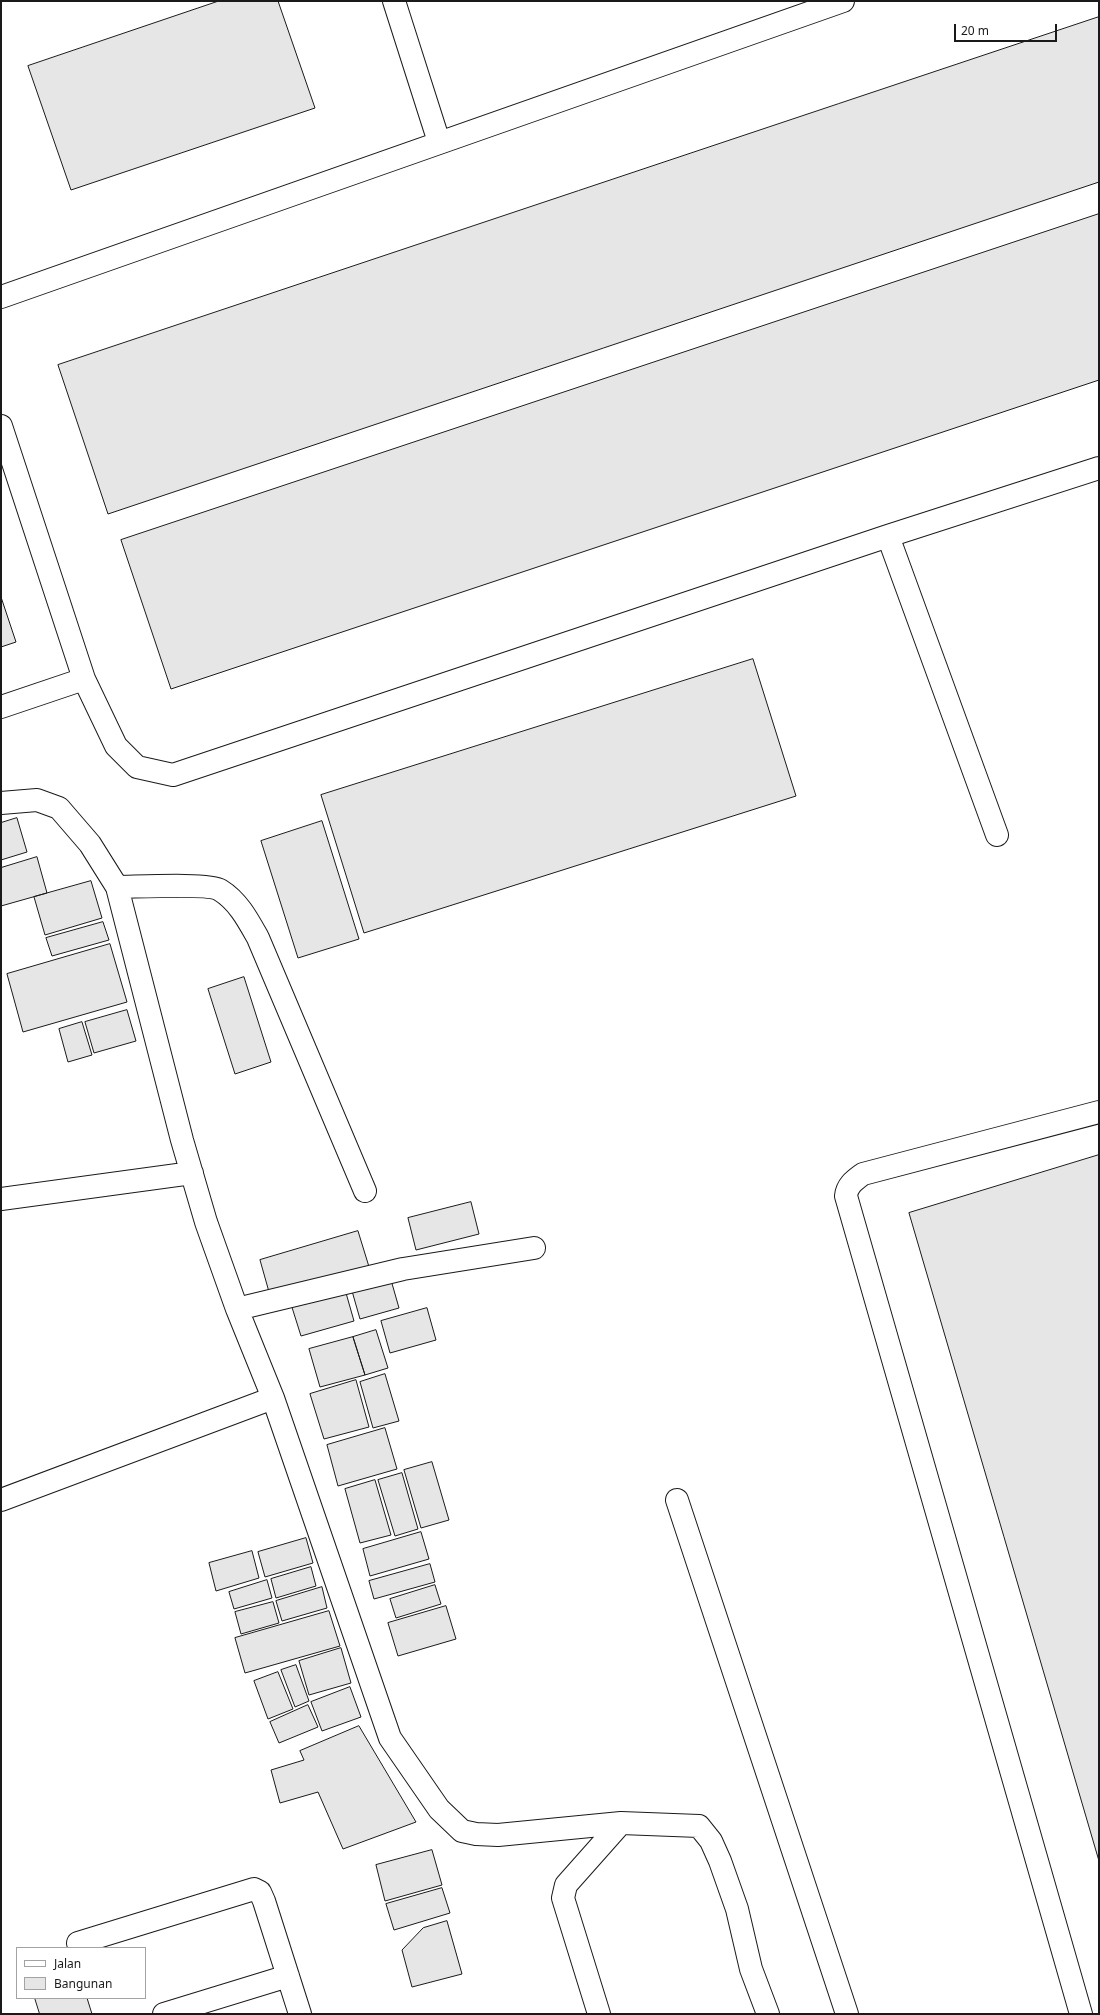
<!DOCTYPE html>
<style>
body{margin:0}
#map{position:relative;width:1100px;height:2015px;overflow:hidden;background:#fff;font-family:"Noto Sans",sans-serif}
canvas{display:block}
.frame{position:absolute;inset:0;border:2px solid #1a1a1a;pointer-events:none}
.legend{position:absolute;left:16px;top:1947px;width:130px;height:52px;box-sizing:border-box;background:#fff;border:1px solid #a3a3a3;margin:0;padding:5px 7px;list-style:none;font-size:12px;color:#1a1a1a}
.legend li{display:flex;align-items:center;gap:8px;height:20px}
.legend b{width:20px;border:1px solid #a3a3a3}
.scale{position:absolute;left:954px;top:24px;width:103px;height:18px;box-sizing:border-box;border:2px solid #1a1a1a;border-top:0;padding-left:5px;font-size:12px;line-height:14px;white-space:nowrap;color:#1a1a1a;-webkit-text-stroke:3px #fff;paint-order:stroke}
</style>
<div id="map">
<canvas width="1100" height="2015"></canvas>
<div class="frame"></div>
<ul class="legend">
<li><b style="height:5px;background:#fff"></b>Jalan</li>
<li><b style="height:11px;background:#e6e6e6"></b>Bangunan</li>
</ul>
<div class="scale">20 m</div>
</div>
<script>
const context = document.querySelector('canvas').getContext('2d');
context.lineJoin = 'round';
function fill(path, color) { context.fillStyle = color; context.fill(path, 'evenodd'); }
function stroke(path, color, width, dash) { context.strokeStyle = color; context.lineWidth = width; context.lineCap = dash ? 'butt' : 'round'; context.setLineDash(dash || []); context.stroke(path); }
const building = new Path2D(`
 M219 1H278L315 108 71 190 28 66Z
 M1099 17V182L108 514 58 365Z
 M1099 214V380L171 689 121 540Z
 M1 597 16 642 1 647Z
 M753 659 796 796 364 933 321 795Z
 M17 818 27 852 1 860V823Z
 M322 821 359 939 298 958 261 841Z
 M37 857 47 893 1 906V868Z
 M91 881 102 918 45 935 34 897Z
 M103 922 109 940 52 956 46 938Z
 M110 944 127 1002 23 1032 7 974Z
 M244 977 271 1062 235 1074 208 989Z
 M127 1010 136 1041 94 1053 85 1022Z
 M82 1022 92 1055 68 1062 59 1029Z
 M1099 1155V1861L909 1213Z
 M471 1202 479 1234 416 1250 408 1218Z
 M358 1231 370 1270 271 1299 260 1260Z
 M389 1273 399 1308 360 1319 350 1284Z
 M344 1286 354 1321 301 1336 290 1301Z
 M427 1308 436 1340 390 1353 381 1321Z
 M376 1330 388 1368 365 1375 353 1337Z
 M353 1337 365 1375 320 1387 309 1349Z
 M385 1374 399 1421 373 1428 360 1382Z
 M356 1380 369 1427 324 1439 310 1394Z
 M385 1428 397 1469 338 1486 327 1445Z
 M432 1462 449 1520 421 1528 404 1470Z
 M402 1473 418 1529 395 1536 378 1480Z
 M375 1480 391 1535 360 1543 345 1489Z
 M421 1532 429 1559 370 1576 363 1549Z
 M306 1538 313 1563 265 1577 258 1552Z
 M252 1551 259 1578 216 1591 209 1563Z
 M430 1564 435 1582 374 1599 369 1581Z
 M311 1567 316 1586 276 1598 271 1579Z
 M267 1580 272 1598 234 1609 229 1592Z
 M435 1585 441 1604 396 1618 390 1599Z
 M322 1587 327 1608 282 1621 276 1601Z
 M273 1602 279 1623 241 1634 235 1612Z
 M446 1606 456 1639 398 1656 388 1623Z
 M329 1611 340 1646 245 1673 235 1638Z
 M341 1648 351 1683 309 1695 299 1661Z
 M296 1665 309 1701 295 1707 281 1670Z
 M278 1672 293 1709 268 1719 254 1681Z
 M350 1687 361 1717 322 1731 311 1702Z
 M308 1705 318 1727 279 1743 270 1722Z
 M359 1726 416 1822 343 1849 318 1792 280 1803 271 1770 304 1760 300 1751Z
 M432 1850 442 1885 385 1901 376 1865Z
 M442 1888 450 1913 394 1930 386 1904Z
 M447 1921 462 1974 412 1987 402 1950 423 1928Z
 M35 1998H87L92 2014H40Z`);
fill(building, '#e6e6e6');
stroke(building, '#1a1a1a', 1);
const minor = new Path2D(`
 M394 1 439 142
 M1 297 843 1
 M1 426 84 679 116 746 137 767 173 775 888 536 1099 468
 M888 536 997 835
 M1 707 84 679
 M1 803 37 800 59 808 90 844 117 887 182 1140 206 1222 237 1309 273 1398 390 1738 439 1809 462 1831 476 1834 498 1835 621 1823 699 1826 711 1841 720 1861 737 1909 751 1969 768 2014
 M117 887C135 887 209 883 220 890 238 901 248 920 258 938L365 1191
 M1 1199 192 1173
 M237 1309 403 1269 534 1248
 M1 1500 273 1398
 M677 1500 847 2014
 M78 1943 254 1889 260 1892 264 1901 300 2014
 M164 2014 288 1976
 M599 2014 563 1898 566 1885 621 1823
 M1081 2014 846 1196C847 1185 855 1180 863 1174L1099 1112`);
stroke(minor, '#1a1a1a', 24);
stroke(minor, '#fff', 22);
</script>
